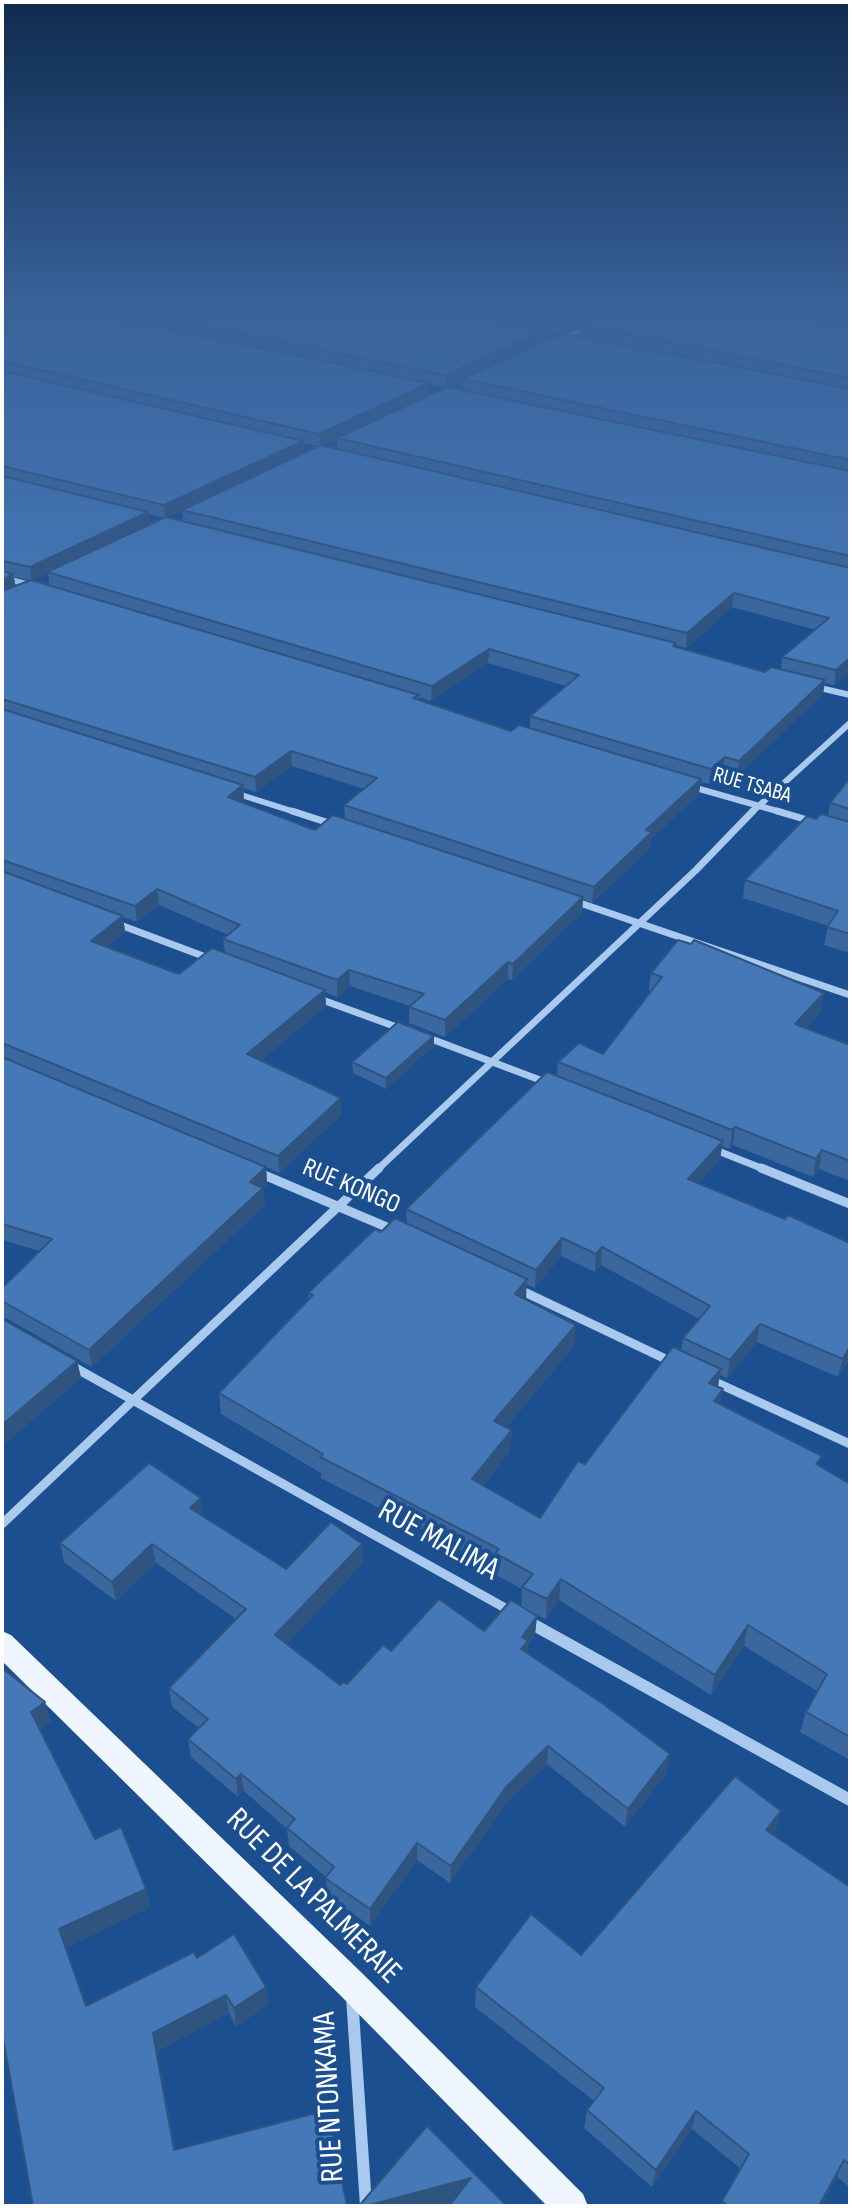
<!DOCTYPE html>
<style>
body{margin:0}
#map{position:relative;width:852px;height:2208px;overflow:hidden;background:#1b4f8f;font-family:"Sofia Sans Condensed",sans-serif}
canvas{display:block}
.frame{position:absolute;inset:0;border:4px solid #fff;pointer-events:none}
</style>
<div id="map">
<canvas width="852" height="2208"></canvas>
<div class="frame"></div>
</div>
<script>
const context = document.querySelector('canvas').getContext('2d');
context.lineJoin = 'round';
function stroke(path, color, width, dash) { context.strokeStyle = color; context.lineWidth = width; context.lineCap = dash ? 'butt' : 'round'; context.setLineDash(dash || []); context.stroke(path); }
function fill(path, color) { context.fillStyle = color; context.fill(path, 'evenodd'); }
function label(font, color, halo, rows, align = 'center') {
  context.font = font + ' "Sofia Sans Condensed",sans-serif'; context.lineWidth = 8; context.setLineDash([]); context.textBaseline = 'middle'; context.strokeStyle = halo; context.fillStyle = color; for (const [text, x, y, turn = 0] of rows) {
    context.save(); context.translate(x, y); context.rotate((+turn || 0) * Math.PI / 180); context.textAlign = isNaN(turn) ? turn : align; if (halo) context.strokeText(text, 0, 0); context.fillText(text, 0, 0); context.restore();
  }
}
stroke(new Path2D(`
 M2 578 30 585
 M816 687 850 695
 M689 786 784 813
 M235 793 298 813
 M751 813 850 723`), '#a9c9ee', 6);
stroke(new Path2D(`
 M292 811 332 824
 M777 811 811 821
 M574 901 850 995
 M115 923 211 959
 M317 998 402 1029
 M426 1037 548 1083
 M713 1149 766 1170
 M377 1170 696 870 753 811`), '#a9c9ee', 7);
stroke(new Path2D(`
 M761 1168 850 1204
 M257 1172 396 1231
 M516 1288 674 1363
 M72 1366 514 1613
 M711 1380 850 1444
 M2 1524 379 1168
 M529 1622 537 1627`), '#a9c9ee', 9);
stroke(new Path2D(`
 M534 1625 850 1800
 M352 1997 366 2206`), '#a9c9ee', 12);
fill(new Path2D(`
 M610 314H620L557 344 550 342Z`), '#d6e6fa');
fill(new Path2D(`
 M2 1631 11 1635 363 1974 583 2194 588 2206H547L341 1996 2 1661Z`), '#f0f6ff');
fill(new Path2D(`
 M2 314H850V671L834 685 825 683 823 694 737 776 723 772 709 784 700 782 699 794 651 839 650 848 592 903 583 899 582 913 512 980 508 979 445 1037 409 1023V1007L410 1006 350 986 337 997 325 992 326 1006 260 1061 341 1115 279 1173 266 1167 267 1184 263 1188 265 1205 92 1367 6 1318 2 1319 77 1361 81 1378 2 1446V1288L40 1251 2 1240ZM580 325 579 336 564 333ZM546 330 562 333 546 341ZM463 380V390L448 387ZM429 384 445 387 429 395ZM337 439V449L322 445ZM303 443 318 446 304 453ZM182 511 183 521 168 517ZM148 514 164 518 149 525ZM48 573 49 585 33 580ZM14 577 29 580 15 586ZM732 607 816 630 782 657 781 669 765 672 676 647V645L686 648ZM488 663 566 686 530 716V728L511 731 419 700V697L431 701ZM292 766 364 789 344 805 345 819 315 830 242 802 244 801 243 788 256 792ZM159 905 228 935 223 939 225 953 179 974 106 947 125 932 123 917 137 922Z
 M850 778V953L824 945 828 926 743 898 745 880 816 819 828 816 830 803Z
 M651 973 821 1011 805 1028 850 1045V1181L819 1169 813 1177 733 1145 730 1149 722 1146 720 1159 698 1183 785 1219 850 1243V1358L838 1377 757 1342 727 1378 720 1375 718 1387 720 1404 850 1484V1760L800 1732 806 1712 817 1691 744 1646 711 1695 559 1600 546 1619 532 1613 537 1616 535 1634 528 1645 527 1654 667 1772 625 1827 547 1764 505 1805 450 1883 417 1860 370 1926 327 1895 326 1877 289 1846 287 1829 244 1791 238 1797 191 1757 188 1739 199 1728 172 1707 169 1688 236 1619 156 1563 116 1601 64 1562 60 1543 203 1516 286 1569 362 1544 363 1563 286 1644 340 1685 347 1684 391 1651 484 1631 521 1606 522 1589 494 1574 495 1568 321 1478V1473L221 1414 219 1393 309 1299 308 1293 381 1232 407 1223 406 1209 557 1075 558 1062 603 1054 651 991H649ZM561 1256 595 1272 601 1265 699 1319 683 1338 681 1350 540 1518 483 1486 510 1451 512 1430 506 1427 574 1346 526 1299V1284L535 1288Z
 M434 1046 386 1089 353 1073 352 1062Z
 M2 1668 45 1702 50 1722 40 1729 95 1839 146 1889 150 1907 65 1948 86 2006 197 1958 266 1987 268 2005 236 2026 229 2013 157 2051 175 2149 33 2206 4 2043 2 2044Z
 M776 1831 773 1835 850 1887V2188L837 2177 821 2206H721L741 2169 692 2129 652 2187 584 2128 587 2110 594 2101 475 2007 476 1987 581 1955Z`), '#3a679d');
fill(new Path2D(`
 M581 314H605L563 333V322Z
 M546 329V341L446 388V375Z
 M429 383V395L320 446 319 434Z
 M303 441 304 454 165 519 164 505Z
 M148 512 149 526 32 581 30 567Z
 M13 574 16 588 2 595V580Z
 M734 593 732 607 686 648 687 633Z
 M489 649 488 663 431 701 432 686Z
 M850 658V671L834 685 836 670Z
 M825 680 823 694 737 776 739 761Z
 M291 751 292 766 256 792 255 777Z
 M725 757 723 772 709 784 711 769Z
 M701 779 699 794 651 839 650 848 592 903 594 887 646 830Z
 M243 785 244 801 229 812 228 797Z
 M157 889 159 905 137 922 135 906Z
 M583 897 582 913 512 980 513 964Z
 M123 916 125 932 93 957 91 941Z
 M508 962V979L445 1037V1020Z
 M349 970 350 986 337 997V980Z
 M325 990 326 1006 248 1071 247 1054Z
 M824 993 821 1011 792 1042 795 1024Z
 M434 1036V1046L386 1089V1078Z
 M341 1098V1115L279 1173 278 1156Z
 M735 1127 733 1145 730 1149 732 1130Z
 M723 1141 720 1159 685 1197 688 1179Z
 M822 1150 819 1169 813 1177 816 1159Z
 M266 1167 267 1184 251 1199 250 1182Z
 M263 1188 265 1205 92 1367 89 1350Z
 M562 1238 561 1256 535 1288 536 1270Z
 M602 1247 601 1265 595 1272 596 1254Z
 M527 1279 526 1300 515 1294Z
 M760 1324 757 1342 727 1378 730 1360Z
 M576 1325 574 1346 493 1442 494 1421Z
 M850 1346 849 1358 838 1377 843 1359Z
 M77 1361 81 1378 2 1446V1425Z
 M721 1369 717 1390 709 1383Z
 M723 1389 719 1411 714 1401Z
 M512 1430 510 1451 472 1500V1479Z
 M201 1498 203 1517 190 1508Z
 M152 1544 156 1563 116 1601 112 1582Z
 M362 1544 363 1563 277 1654 275 1635Z
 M561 1579 559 1600 546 1619 547 1599Z
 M537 1616 535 1634 528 1645 527 1660 520 1668 522 1637Z
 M748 1625 744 1646 711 1695 715 1675Z
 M45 1702 50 1722 37 1732 31 1712Z
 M548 1746 547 1764 505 1805 450 1883 451 1866 506 1787Z
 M670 1754 667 1772 625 1827 628 1809Z
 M241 1774 244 1791 238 1797 236 1779Z
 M781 1811 776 1831 761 1850 766 1830Z
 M417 1843V1860L370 1926V1909Z
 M146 1889 150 1907 65 1948 59 1929Z
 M266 1987 268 2005 236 2026 234 2008Z
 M226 1995 229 2013 157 2051 178 2166 153 2033Z
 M696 2111 692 2129 652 2187 656 2170Z
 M844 2160 837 2177 821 2206H819Z
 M471 2178 452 2206H366Z`), '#305480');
const building = new Path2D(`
 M2 314H97L429 383 319 434 2 361Z
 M142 314H466L546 329 446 375Z
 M520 314H581L563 322Z
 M604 314H781L850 326V378L580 325Z
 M835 314H850V317Z
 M563 333 850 389V460L463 379Z
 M2 371 303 441 164 505 2 466Z
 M447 387 850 471V556L337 438Z
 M321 445 850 568V658L836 670 782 657 829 618 734 593 687 633 182 510Z
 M2 476 148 512 30 567 2 561Z
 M166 517 676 643 673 646 765 672 771 667 825 680 739 761 725 757 711 769 530 716 579 675 489 649 432 686 47 572Z
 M2 571 13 574 2 580Z
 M31 580 419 695 413 698 511 731 519 725 701 779 646 830 652 832 594 887 344 805 377 778 291 751 255 777 2 699V591Z
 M2 709 243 785 228 797 315 830 333 815 583 897 513 964 508 962 445 1020 409 1007 424 994 349 970 337 980 223 939 240 925 157 889 135 906 2 860Z
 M850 778V809L830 803Z
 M821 814 850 822V934L827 927 838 911 745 880 807 816 816 819Z
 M2 871 123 916 91 941 179 974 212 948 325 990 247 1054 341 1098 278 1156 2 1043Z
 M678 940 691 944 694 940 824 993 795 1024 850 1045V1161L822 1150 816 1159 735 1127 732 1130 558 1062 579 1043 603 1054 662 977 651 973Z
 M398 1022 434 1036 386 1078 352 1062Z
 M2 1057 266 1167 250 1182 263 1188 89 1350 2 1301V1288L52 1239 2 1224Z
 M547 1072 723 1141 688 1179 785 1219 788 1215 850 1243V1346L843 1359 760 1324 730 1360 683 1338 710 1306 602 1247 596 1254 562 1238 536 1270 406 1209Z
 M395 1218 527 1279 515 1294 576 1325 494 1421 512 1430 472 1479 540 1518 578 1461 585 1464 673 1347 721 1369 709 1383 723 1389 714 1401 822 1456 816 1464 850 1484V1737L806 1712 827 1674 748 1625 715 1675 561 1579 547 1599 522 1587 533 1574 495 1553 499 1549 320 1457 323 1454 219 1393 313 1295 308 1293 375 1229 381 1232Z
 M2 1319 77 1361 2 1425Z
 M149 1463 201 1498 190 1508 286 1569 331 1522 362 1544 275 1635 340 1685 343 1682 347 1684 383 1645 391 1651 439 1599 484 1631 511 1600 537 1616 522 1637 528 1641 521 1649 602 1703 670 1754 628 1809 548 1746 506 1787 451 1866 417 1843 370 1909 325 1878 334 1867 287 1828 295 1819 241 1774 236 1779 188 1739 208 1719 169 1688 246 1609 152 1544 112 1582 60 1543Z
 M2 1668 45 1702 31 1712 95 1839 121 1827 146 1889 59 1929 86 2006 194 1952 197 1958 234 1934 266 1987 234 2008 226 1995 153 2033 174 2150 328 2110 347 2206H33L2 2032Z
 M735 1776 781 1811 766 1830 850 1887V2165L844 2160 819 2206H728L722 2201 749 2154 696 2111 656 2170 587 2110 604 2088 476 1987 531 1914 581 1955Z
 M427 2126 507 2206H449L471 2178 366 2206H359Z`);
fill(building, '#4478b7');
stroke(building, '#305480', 2);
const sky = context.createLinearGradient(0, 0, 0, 623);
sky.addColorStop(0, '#0f2b4f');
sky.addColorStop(0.5, '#39639b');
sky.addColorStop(1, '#39639b00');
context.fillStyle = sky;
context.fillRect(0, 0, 852, 623);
label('22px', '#fff', '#1b4f8f', [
 ["RUE TSABA",752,786,16]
]);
label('26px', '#fff', '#1b4f8f', [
 ["RUE KONGO",351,1187,23]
]);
label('32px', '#fff', '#1b4f8f', [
 ["RUE MALIMA",438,1541,29],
 ["RUE DE LA PALMERAIE",313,1897,45],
 ["RUE NTONKAMA",330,2097,-93]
]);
</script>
